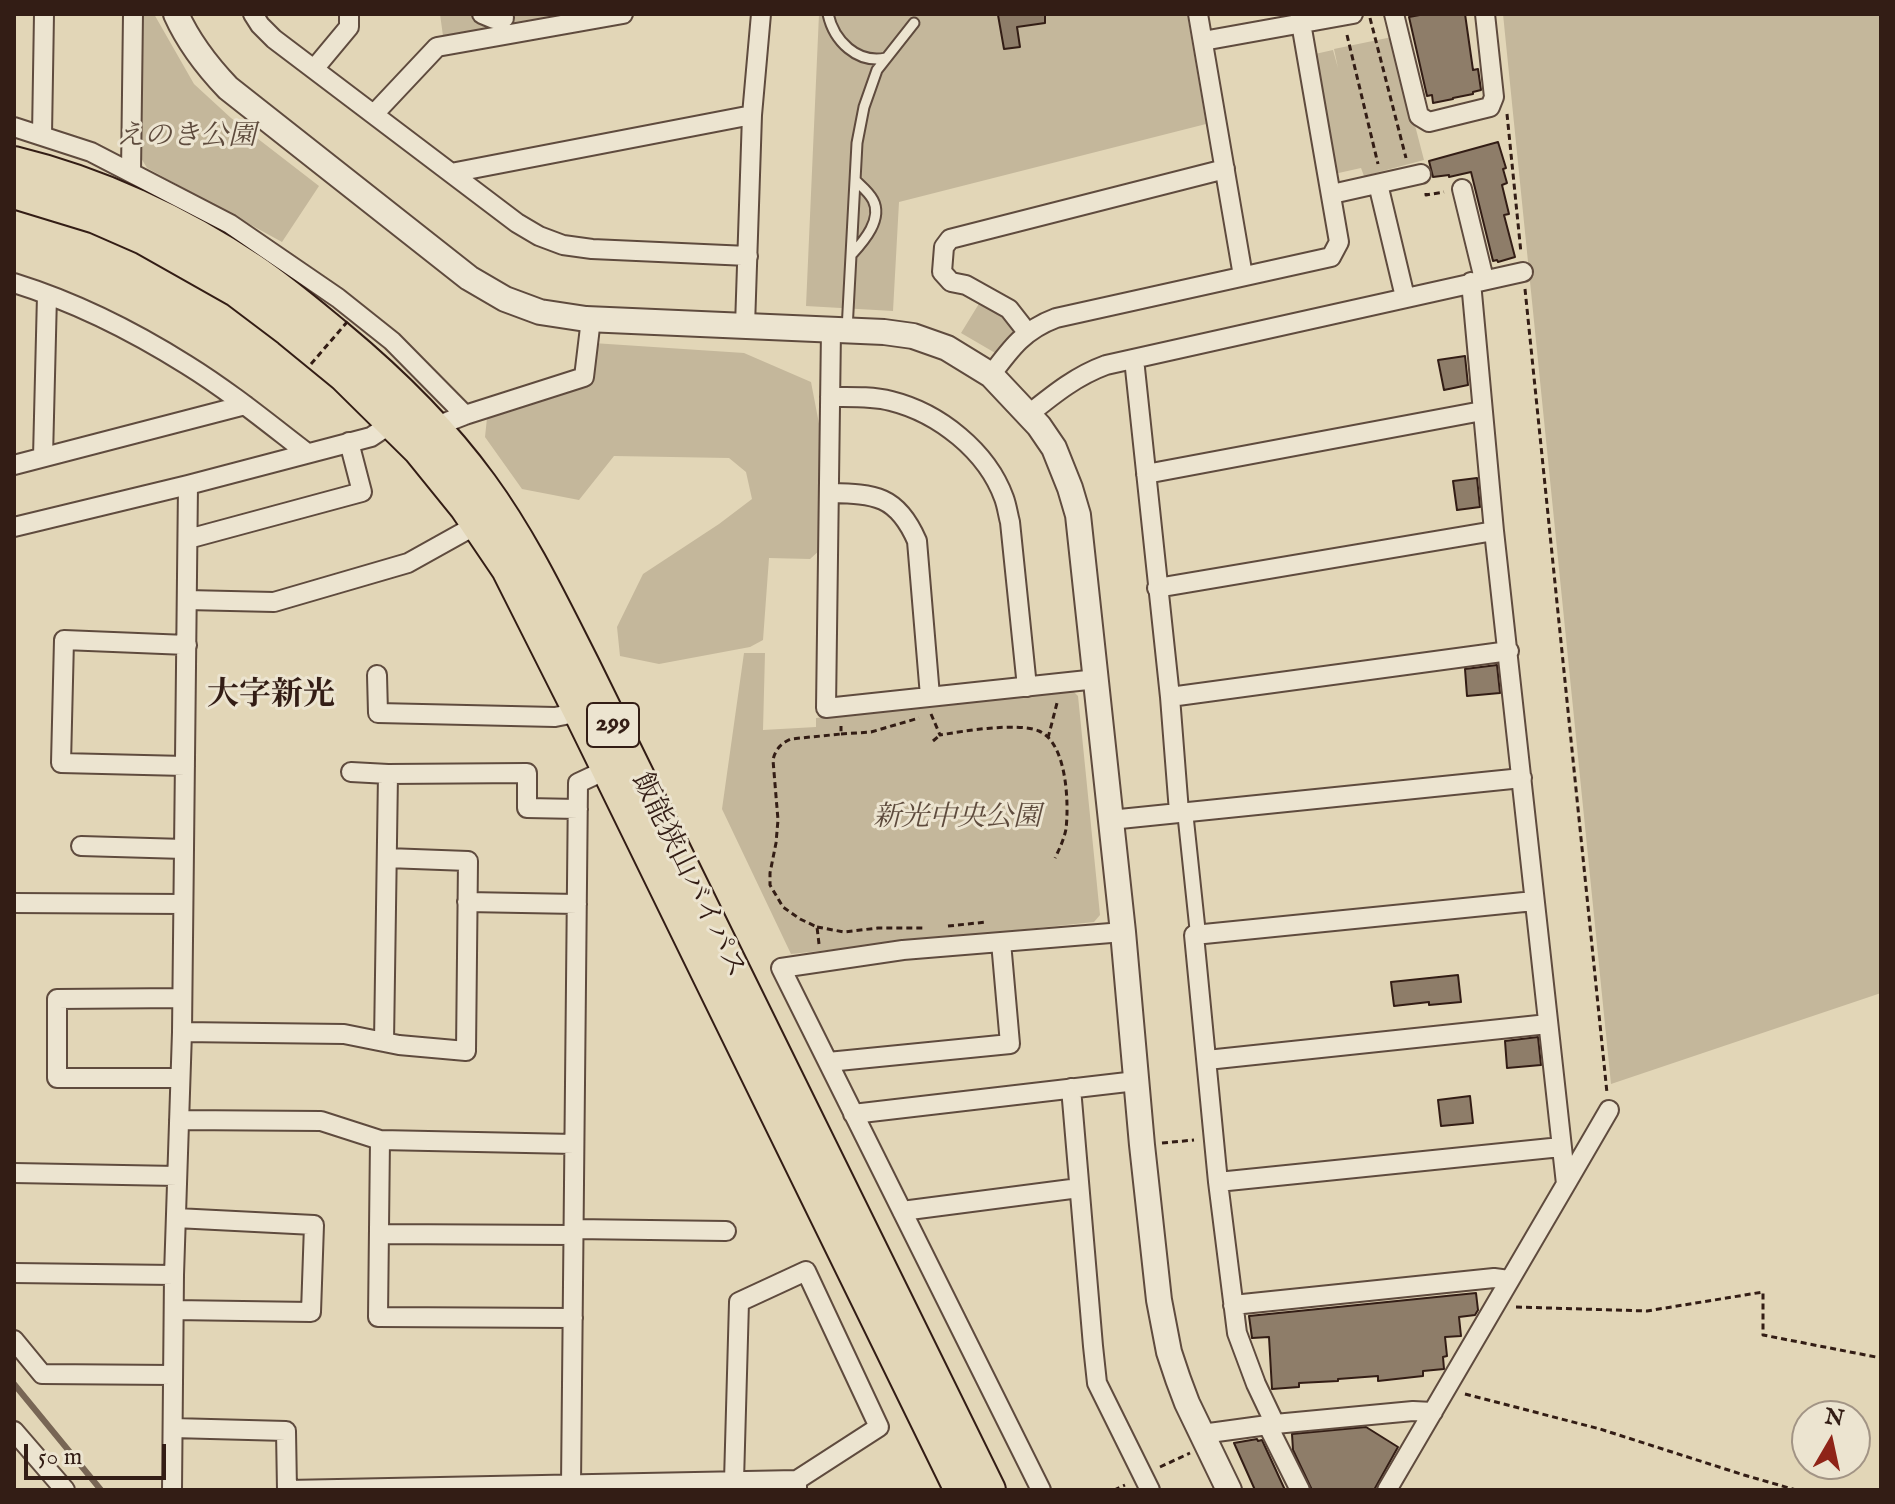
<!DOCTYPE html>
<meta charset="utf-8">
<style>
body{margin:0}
#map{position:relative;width:1895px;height:1504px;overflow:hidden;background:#e2d6b7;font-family:"IM FELL English",serif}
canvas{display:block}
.frame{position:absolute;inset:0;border:16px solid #331d15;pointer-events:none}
.north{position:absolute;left:1791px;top:1400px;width:80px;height:80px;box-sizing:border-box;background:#ece4d0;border:2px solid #a29485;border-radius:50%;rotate:9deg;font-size:22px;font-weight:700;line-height:32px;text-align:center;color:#331d15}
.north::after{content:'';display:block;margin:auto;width:28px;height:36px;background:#8f2418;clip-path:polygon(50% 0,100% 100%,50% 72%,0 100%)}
.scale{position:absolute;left:24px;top:1444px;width:142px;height:36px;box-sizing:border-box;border:4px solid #331d15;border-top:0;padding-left:10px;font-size:24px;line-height:28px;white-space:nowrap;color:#331d15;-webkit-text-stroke:6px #ece4d0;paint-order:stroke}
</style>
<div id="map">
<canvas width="1895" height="1504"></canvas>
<div class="frame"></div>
<div class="north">N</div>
<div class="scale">50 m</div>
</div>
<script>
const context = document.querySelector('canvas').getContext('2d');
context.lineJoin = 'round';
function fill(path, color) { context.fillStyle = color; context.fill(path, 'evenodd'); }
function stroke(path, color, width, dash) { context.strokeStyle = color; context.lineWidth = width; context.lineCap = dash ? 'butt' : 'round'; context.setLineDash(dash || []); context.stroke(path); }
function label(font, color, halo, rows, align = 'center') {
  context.font = font + ' "IM FELL English","Noto Serif JP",serif'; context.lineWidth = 6; context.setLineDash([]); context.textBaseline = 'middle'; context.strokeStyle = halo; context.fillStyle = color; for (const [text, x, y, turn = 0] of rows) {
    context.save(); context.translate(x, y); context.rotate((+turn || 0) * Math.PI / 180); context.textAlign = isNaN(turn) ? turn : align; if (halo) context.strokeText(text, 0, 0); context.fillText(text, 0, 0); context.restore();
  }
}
fill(new Path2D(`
 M154 14 194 84 231 118 319 186 282 242 147 168 141 158 142 15Z
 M440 14H569L443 36Z
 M819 14H1187L1206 124 899 202 893 311 806 306Z
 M1503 14H1881V993L1611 1084Z
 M1392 37 1424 160 1364 176 1361 168 1334 174 1315 54 1333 50 1338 68 1334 49Z
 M980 302 1006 315 1014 326 1013 335 997 354 961 333Z
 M593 343 744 353 811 382 820 429V550L810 559 769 558 763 640 750 647 659 664 620 656 617 627 643 574 719 524 752 499 746 472 729 458 614 456 579 500 522 489 485 437 487 418 585 387Z
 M744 653H765L763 730 816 727V718L1072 690 1078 696 1100 915 1094 922 791 954 722 809Z`), '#c4b79b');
stroke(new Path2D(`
 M14 1384 101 1490`), '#786655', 6);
const building = new Path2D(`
 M1007 14H1045V23L1017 27 1020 47 1004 49 998 15Z
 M1425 14H1465L1473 70 1478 69 1481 90 1473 92V94L1453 98V99L1433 103 1432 95 1427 96 1409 17Z
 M1498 142 1506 168 1503 169 1507 183 1502 185 1509 214 1504 215 1515 257 1498 262 1497 260 1493 261 1471 172 1449 177V175L1433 177 1429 161Z
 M1465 356 1468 385 1444 390 1438 360Z
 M1477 478 1480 507 1457 510 1453 481Z
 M1497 665 1500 693 1467 696 1465 669Z
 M1458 975 1461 1002 1429 1005V1002L1394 1006 1391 982Z
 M1538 1037 1541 1065 1507 1068 1505 1041Z
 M1470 1096 1473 1123 1441 1126 1438 1100Z
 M1476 1293 1478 1310 1475 1315 1459 1317 1461 1336 1445 1337 1447 1356 1443 1357 1444 1369 1423 1371V1376L1378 1381V1376L1338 1379V1381L1299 1383V1387L1272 1389 1269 1337 1252 1338 1249 1316Z
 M1366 1427 1398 1447 1374 1490H1312L1293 1450 1292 1434Z
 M1257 1439 1258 1441 1262 1440 1285 1490H1255L1234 1443Z`);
fill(building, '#8e7d69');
stroke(building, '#331d15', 2);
const service = new Path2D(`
 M828 14C834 41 857 64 886 58
 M852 254C864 241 883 219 873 200 869 192 861 186 855 180
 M847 330 857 143 864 107 877 70 914 23`);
const pedestrian = new Path2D(`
 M1185 811 1198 934`);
const minor = new Path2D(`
 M253 14 260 25 274 39 517 223 539 236 563 245 592 249 748 256
 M482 14 494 19 504 18
 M1198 14 1243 276
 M1394 14 1419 116 1429 122 1490 107 1494 97 1485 14
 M1203 41 1353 14
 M314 69 349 27V14
 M374 114 437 47 623 14
 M14 127 91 152 230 224 338 298 392 341 465 415
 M42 135 44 14
 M131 172 133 14
 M451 173 752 115
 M1378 184 1405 297
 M1462 189 1484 279
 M1332 194 1421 174
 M14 283C75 302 133 331 187 365 229 391 268 423 307 453
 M745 326 752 115 761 14
 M831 330 826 708 1097 679
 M1027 332 1009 309 966 285 951 282 942 272 944 247 950 239 1225 169
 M1134 359 1170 697 1179 812
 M991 375C1011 348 1024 330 1056 318L1331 257 1339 242 1301 23
 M830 397C850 397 872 396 891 401 939 413 987 451 1004 498 1007 506 1008 515 1010 522L1027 687
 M1029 414C1054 394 1076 376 1106 365L1523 272
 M435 430 447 422 465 415 584 377 591 319
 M43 457 47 295
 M14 465 245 405
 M1146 474 1482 411
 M830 493C875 494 897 495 917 541L930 696
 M14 527 188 485 371 437 392 423
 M188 539 362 492 349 442
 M1157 588 1494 531
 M187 600 274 602 408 563 478 524
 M377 675 378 713 555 717 580 712
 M1170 697 1509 651
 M185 766 61 763 64 640 187 645
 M351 772 388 774 527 773V808L578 809
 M1110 820 1522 778
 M81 846 184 849
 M467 902 577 904
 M14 903 183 904
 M182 1032 344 1034 399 1045 466 1051 468 861 387 858
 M384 1042 388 774
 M1207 1060 1548 1024
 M828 1062 1010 1044 1001 942
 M180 1078H57V999L182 998
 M1071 1088 1093 1346 1097 1383 1150 1490
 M853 1114 1136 1081
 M179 1120 321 1121 380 1140 574 1144
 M380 1140 378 1317 573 1318
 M14 1173 177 1176
 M1218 1182 1561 1147
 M1566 1184 1609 1110
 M902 1211 1079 1188
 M574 1229 726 1231
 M379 1234 574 1235
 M14 1273 174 1275
 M1233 1305 1494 1278 1509 1280
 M174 1310 311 1312 314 1225 176 1218
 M14 1340 42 1374 173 1375
 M1275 1424 1256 1384 1237 1333 1218 1182 1194 935 1534 901
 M1268 1426 1300 1490
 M173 1428 286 1431 287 1490
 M14 1431 65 1490
 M1202 1434 1275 1424 1413 1411 1433 1412
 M734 1481 739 1302 806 1271 879 1427 797 1480V1490
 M571 1485 578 783 608 769
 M172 1490 174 1275 182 1032 188 485
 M287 1490 797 1480
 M1041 1490 781 968 903 950 1123 932
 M1387 1490 1566 1184 1494 531 1471 282`);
const tertiary = new Path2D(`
 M176 14C189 43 206 65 228 88L469 278 505 299 540 312 586 319 884 332 913 336 947 348 991 375 1039 426 1054 448 1070 488 1078 515 1123 932 1142 1145 1159 1300 1169 1352 1178 1379 1187 1403 1229 1490`);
const trunk = new Path2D(`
 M14 163C97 183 181 222 252 270 282 290 310 314 338 337 391 381 441 430 481 485 522 541 552 604 583 665L989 1490
 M14 192 96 217 144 238 236 290 289 330 344 375 419 449 466 507 508 569 580 712 961 1490`);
stroke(service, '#5f4b3e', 13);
stroke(pedestrian, '#5f4b3e', 18);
stroke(minor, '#5f4b3e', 22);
stroke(tertiary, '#5f4b3e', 28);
stroke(trunk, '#331d15', 36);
stroke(new Path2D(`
 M1370 18 1406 158
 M1347 35 1378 164
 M1507 114 1521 253
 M1426 193V195L1444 192
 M1525 289 1607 1093
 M931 714 940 735C964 731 1017 722 1039 731 1067 743 1069 803 1066 829 1064 839 1060 848 1055 858
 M841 734 871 732 919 718
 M1048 738 1057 703
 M933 741 940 735
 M948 926 987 922
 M817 927 844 932 878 928H925
 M819 944 817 927 800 919 783 907 770 885V873L776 843 778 820 773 760C775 750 781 743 791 739L841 734V726
 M1162 1143 1194 1140
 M1516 1307 1647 1311 1763 1292V1335L1881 1358
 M1465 1394 1600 1429 1744 1475 1796 1490
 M1160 1467 1190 1453
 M1114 1490 1125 1485`), '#331d15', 3, [6, 4]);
stroke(service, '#ece4d0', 9);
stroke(pedestrian, '#ece4d0', 14);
stroke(minor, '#ece4d0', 18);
stroke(tertiary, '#ece4d0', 24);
stroke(trunk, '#e2d6b7', 32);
stroke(new Path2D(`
 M311 364 348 321`), '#331d15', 3, [6, 4]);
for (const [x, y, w] of [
 [613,725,52]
]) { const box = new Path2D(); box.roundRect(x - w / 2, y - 22, w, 44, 6); context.fillStyle = '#ece4d0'; context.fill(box); stroke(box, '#331d15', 2); }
label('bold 26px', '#331d15', null, [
 ["299",613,725]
]);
label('italic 28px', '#5e4b3d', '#ece4d0', [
 ["えのき公園",186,138],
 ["新光中央公園",957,819]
]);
label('28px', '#331d15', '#ece4d0', [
 ["飯能狭山バイパス",687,876,64]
]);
label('bold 32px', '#331d15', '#ece4d0', [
 ["大字新光",271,697]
]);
</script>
